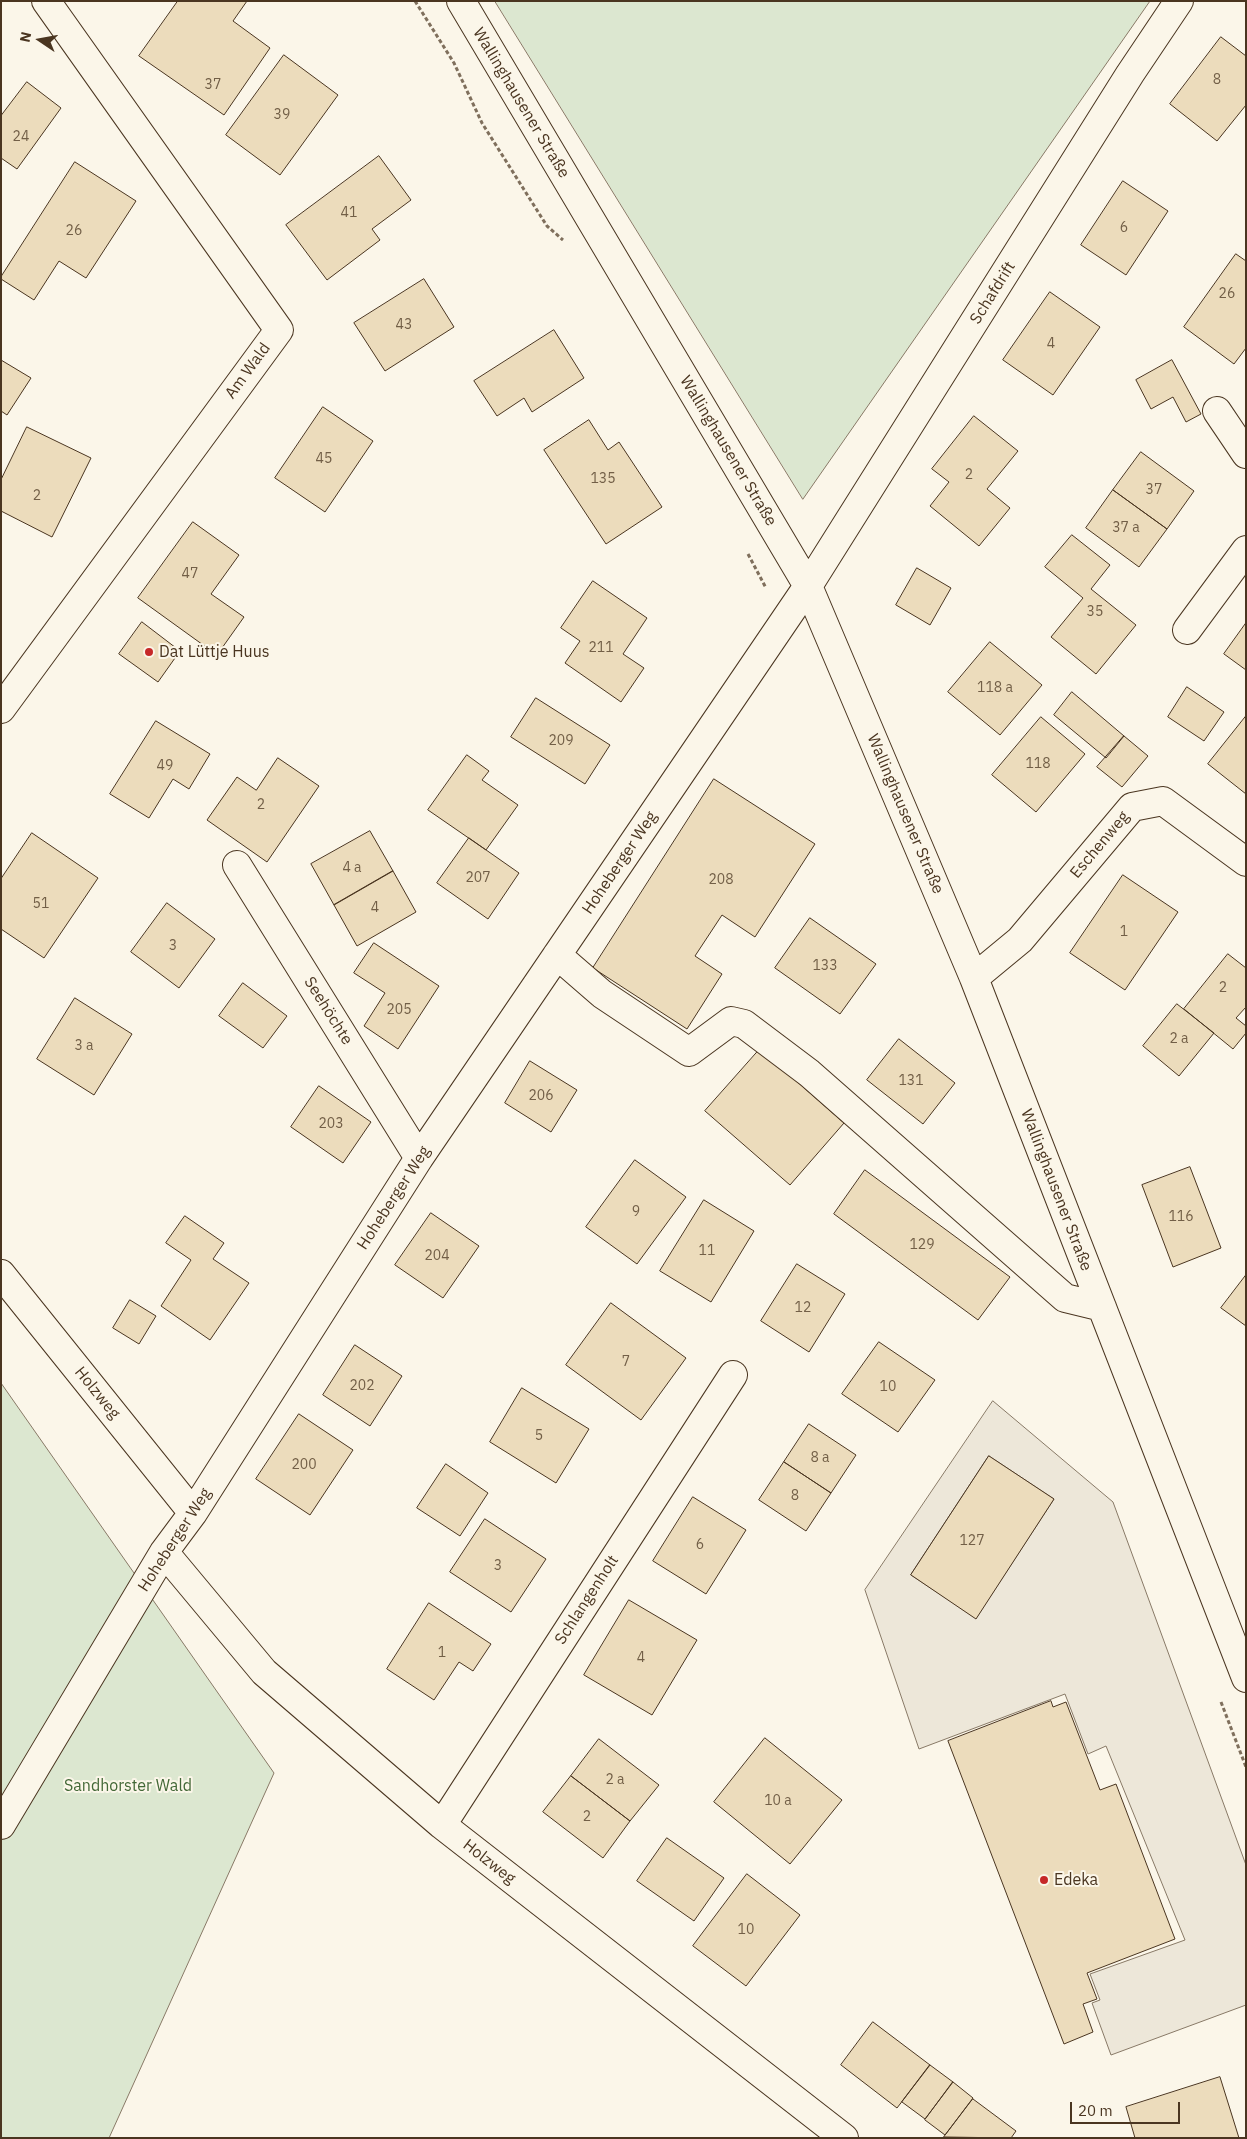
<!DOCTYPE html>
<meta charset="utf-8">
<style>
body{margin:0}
#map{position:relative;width:1247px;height:2139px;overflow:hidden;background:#fbf6e9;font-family:"IBM Plex Sans",sans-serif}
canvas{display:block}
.frame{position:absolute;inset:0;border:2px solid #4a3520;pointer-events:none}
.north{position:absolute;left:15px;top:15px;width:50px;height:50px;-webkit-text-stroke:4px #fbf6e9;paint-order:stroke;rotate:282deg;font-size:14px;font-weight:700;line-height:20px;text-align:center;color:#4a3520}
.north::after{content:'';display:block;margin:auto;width:18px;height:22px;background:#4a3520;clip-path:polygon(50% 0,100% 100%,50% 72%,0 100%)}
.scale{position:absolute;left:1070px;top:2102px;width:110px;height:22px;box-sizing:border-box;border:2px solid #4a3520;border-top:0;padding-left:6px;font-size:15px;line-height:18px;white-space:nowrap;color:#4a3520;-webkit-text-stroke:4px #fbf6e9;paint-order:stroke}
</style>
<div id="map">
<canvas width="1247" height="2139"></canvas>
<div class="frame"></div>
<div class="north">N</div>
<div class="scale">20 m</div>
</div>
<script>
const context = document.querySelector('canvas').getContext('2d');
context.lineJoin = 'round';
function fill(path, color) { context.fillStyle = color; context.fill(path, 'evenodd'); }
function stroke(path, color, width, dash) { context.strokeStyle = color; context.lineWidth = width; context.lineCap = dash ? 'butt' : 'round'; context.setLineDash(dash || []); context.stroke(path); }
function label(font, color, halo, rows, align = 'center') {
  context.font = font + ' "IBM Plex Sans",sans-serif'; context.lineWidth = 4; context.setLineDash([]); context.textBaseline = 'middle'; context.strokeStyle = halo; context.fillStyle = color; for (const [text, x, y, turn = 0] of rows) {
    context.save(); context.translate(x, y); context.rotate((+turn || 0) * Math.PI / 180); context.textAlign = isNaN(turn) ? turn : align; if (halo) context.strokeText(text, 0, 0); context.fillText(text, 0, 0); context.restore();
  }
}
const green = new Path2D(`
 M495 1H1150L803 499Z
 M1 1383 274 1773 109 2138H1Z`);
fill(green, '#dce7d0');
stroke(green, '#887966', 1);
const parking = new Path2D(`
 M993 1401 1113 1502 1246 1865V2005L1111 2055 1092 2003 1100 2000 1090 1974 1185 1940 1106 1746 1088 1754 1065 1694 919 1749 865 1590ZM989 1456 1054 1499 976 1618 911 1575Z`);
fill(parking, '#ede7d9');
stroke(parking, '#887966', 1);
const building = new Path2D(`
 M178 1H247L233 21 270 48 224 115 139 56Z
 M1221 37 1246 56V105L1217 141 1170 104Z
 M284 55 338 95 280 175 226 135Z
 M27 82 61 108 17 169 1 158V116Z
 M379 156 411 200 372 229 380 240 327 280 286 225Z
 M75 162 136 201 86 278 59 261 34 300 1 279V277Z
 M1123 181 1168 211 1126 275 1081 245Z
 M1236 254 1246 261V348L1234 364 1184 327Z
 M424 279 454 327 385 371 354 323Z
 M1050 292 1100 327 1053 395 1003 360Z
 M554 330 584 378 532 412 524 398 497 416 474 381Z
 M1 360 31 378 7 415 1 411Z
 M1172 360 1201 414 1186 422 1173 397 1151 409 1136 380Z
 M323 407 373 441 325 512 275 478Z
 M974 416 1018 451 987 489 1010 508 979 546 930 506 949 482 932 469Z
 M589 420 608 450 619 442 662 507 606 544 544 450Z
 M27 427 91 458 52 537 1 511V480Z
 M1141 452 1194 491 1167 529 1113 490Z
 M1113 490 1167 529 1139 567 1086 528Z
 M193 522 239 555 211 594 244 617 217 655 138 598Z
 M1072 535 1110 565 1091 589 1136 625 1096 674 1051 637 1083 598 1045 567Z
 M917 568 951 588 930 625 896 605Z
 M593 581 647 618 623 654 644 668 621 702 565 663 580 641 561 628Z
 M142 622 180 651 158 682 119 654Z
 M1246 623V670L1224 654Z
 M990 642 1042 685 1000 735 948 692Z
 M1187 687 1224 712 1204 741 1168 717Z
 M1072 692 1124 736 1106 758 1054 715Z
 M536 698 610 745 585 784 511 737Z
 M1246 716V794L1208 764Z
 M1041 717 1085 754 1036 812 992 775Z
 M156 721 210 754 189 789 173 779 149 818 110 794Z
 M1124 736 1148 756 1122 787 1097 767Z
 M467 755 489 771 482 780 518 805 486 850 428 810Z
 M278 758 319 786 267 862 207 820 237 777 256 790Z
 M714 779 815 844 755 937 722 915 695 956 722 974 687 1029 593 968Z
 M370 831 393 871 334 905 311 864Z
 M32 833 98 878 44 958 1 929V879Z
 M469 838 519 873 488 919 437 883Z
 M393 871 416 912 357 946 334 905Z
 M1123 875 1178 912 1125 990 1070 953Z
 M167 903 215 939 179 988 131 952Z
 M810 918 876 964 840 1014 775 968Z
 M374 943 439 986 398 1049 364 1026 385 993 354 973Z
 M1228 954 1246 968V1007L1236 1018 1246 1026V1033L1233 1049 1184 1009Z
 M243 983 287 1016 263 1048 219 1016Z
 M75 998 132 1034 94 1095 37 1059Z
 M1177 1004 1214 1033 1179 1076 1143 1046Z
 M899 1039 955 1083 923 1124 867 1080Z
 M760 1049 844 1123 790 1185 705 1111Z
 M530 1061 577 1090 551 1132 505 1103Z
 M319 1086 371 1122 343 1163 291 1127Z
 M635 1160 686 1197 637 1264 586 1227Z
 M1190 1167 1221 1248 1173 1267 1142 1185Z
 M865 1170 1010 1277 978 1320 834 1214Z
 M704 1200 754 1231 711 1302 660 1271Z
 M431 1213 479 1246 443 1298 395 1265Z
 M185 1216 224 1243 213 1259 249 1283 210 1340 161 1306 191 1260 166 1243Z
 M797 1264 845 1294 809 1352 761 1321Z
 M1246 1275V1326L1221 1308Z
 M130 1300 156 1316 139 1344 113 1328Z
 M611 1303 686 1358 641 1420 566 1365Z
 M879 1342 935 1380 898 1432 842 1394Z
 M355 1345 402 1376 370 1426 323 1395Z
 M522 1388 589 1429 556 1483 490 1442Z
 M299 1414 353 1450 310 1515 256 1479Z
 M809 1424 856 1455 831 1493 784 1462Z
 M989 1456 1054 1499 976 1619 911 1575Z
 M784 1462 831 1493 806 1531 759 1500Z
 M446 1464 488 1493 460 1536 417 1508Z
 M693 1497 746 1530 706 1594 653 1561Z
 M485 1519 546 1559 511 1612 450 1572Z
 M629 1600 697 1640 652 1715 584 1675Z
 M429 1603 491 1644 473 1671 459 1662 434 1700 387 1669Z
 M1051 1701 1053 1707 1066 1702 1100 1790 1116 1784 1175 1939 1087 1973 1097 1999 1083 2004 1093 2032 1064 2044 948 1741Z
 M765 1738 842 1800 790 1864 714 1802Z
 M599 1739 659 1785 630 1821 571 1776Z
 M571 1776 630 1821 603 1858 543 1812Z
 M667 1838 724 1878 694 1921 637 1881Z
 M747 1874 800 1915 746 1986 693 1946Z
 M873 2022 930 2065 897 2108 841 2065Z
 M930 2065 953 2082 925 2119 902 2102Z
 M1220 2077 1239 2138H1135L1126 2107Z
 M953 2082 973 2098 945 2135 925 2120Z
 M973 2099 1016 2131 1011 2138 944 2137Z`);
fill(building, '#ecdcbc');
stroke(building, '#4a3520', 1);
const minor = new Path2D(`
 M461 1 808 586 974 978 1246 1678
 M1217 411 1246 454
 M1187 630 1246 550
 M1 709 279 330 46 1
 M237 865 419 1158
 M557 955 602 994 689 1052 731 1021 744 1024 809 1073 1065 1298 1102 1307
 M974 978 1020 940 1132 807 1163 801 1246 862
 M1 1274 193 1513
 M164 1552 264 1672 442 1825 844 2138
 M1 1825 164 1552 193 1513 419 1158 808 586 1130 74 1179 1
 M442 1825 733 1375`);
stroke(minor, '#4a3520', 30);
stroke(new Path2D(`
 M415 1 454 63 482 123 547 226 563 240
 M748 554 766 588
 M1221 1702 1246 1767`), '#7f6f5c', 3, [4, 2.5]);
stroke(minor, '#fbf6e9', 28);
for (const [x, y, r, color] of [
 [149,652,5,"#c62828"],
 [1044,1880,5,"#c62828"]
]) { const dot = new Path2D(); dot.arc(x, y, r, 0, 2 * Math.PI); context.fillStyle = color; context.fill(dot); stroke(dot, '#fbf6e9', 2); }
label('14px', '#725f47', null, [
 ["8",1217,80],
 ["37",213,85],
 ["39",282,115],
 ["24",21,137],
 ["41",349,213],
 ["6",1124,228],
 ["26",74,231],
 ["26",1227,294],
 ["43",404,325],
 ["4",1051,344],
 ["45",324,459],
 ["2",969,475],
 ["135",603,479],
 ["37",1154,490],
 ["2",37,496],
 ["37 a",1126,528],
 ["47",190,574],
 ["35",1095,612],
 ["211",601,648],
 ["118 a",995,688],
 ["209",561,741],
 ["118",1038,764],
 ["49",165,766],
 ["2",261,805],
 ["4 a",352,868],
 ["207",478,878],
 ["208",721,880],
 ["51",41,904],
 ["4",375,908],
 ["1",1124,932],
 ["3",173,946],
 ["133",825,966],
 ["2",1223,988],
 ["205",399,1010],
 ["2 a",1179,1039],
 ["3 a",84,1046],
 ["131",911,1081],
 ["206",541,1096],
 ["203",331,1124],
 ["9",636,1212],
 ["116",1181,1217],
 ["129",922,1245],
 ["11",707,1251],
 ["204",437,1256],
 ["12",803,1308],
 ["7",626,1362],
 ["202",362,1386],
 ["10",888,1387],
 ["5",539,1436],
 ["8 a",820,1458],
 ["200",304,1465],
 ["8",795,1496],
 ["127",972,1541],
 ["6",700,1545],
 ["3",498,1566],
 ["1",442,1653],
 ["4",641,1658],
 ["2 a",615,1780],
 ["10 a",778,1801],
 ["2",587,1817],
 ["10",746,1930]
]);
label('16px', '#4a3520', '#fbf6e9', [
 ["Wallinghausener Straße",521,103,59],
 ["Schafdrift",993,293,-58],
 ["Am Wald",248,371,-54],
 ["Wallinghausener Straße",728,451,59],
 ["Wallinghausener Straße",905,814,67],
 ["Eschenweg",1100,845,-50],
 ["Hoheberger Weg",620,863,-56],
 ["Seehöchte",328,1011,58],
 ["Wallinghausener Straße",1056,1190,69],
 ["Hoheberger Weg",394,1198,-57],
 ["Holzweg",97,1393,51],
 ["Hoheberger Weg",175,1540,-57],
 ["Schlangenholt",587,1600,-57],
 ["Holzweg",489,1862,38]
]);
label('16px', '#4a3520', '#fbf6e9', [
 ["Dat Lüttje Huus",159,652],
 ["Edeka",1054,1880]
], 'left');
label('16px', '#436837', '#fbf6e9', [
 ["Sandhorster Wald",128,1786]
]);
</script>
